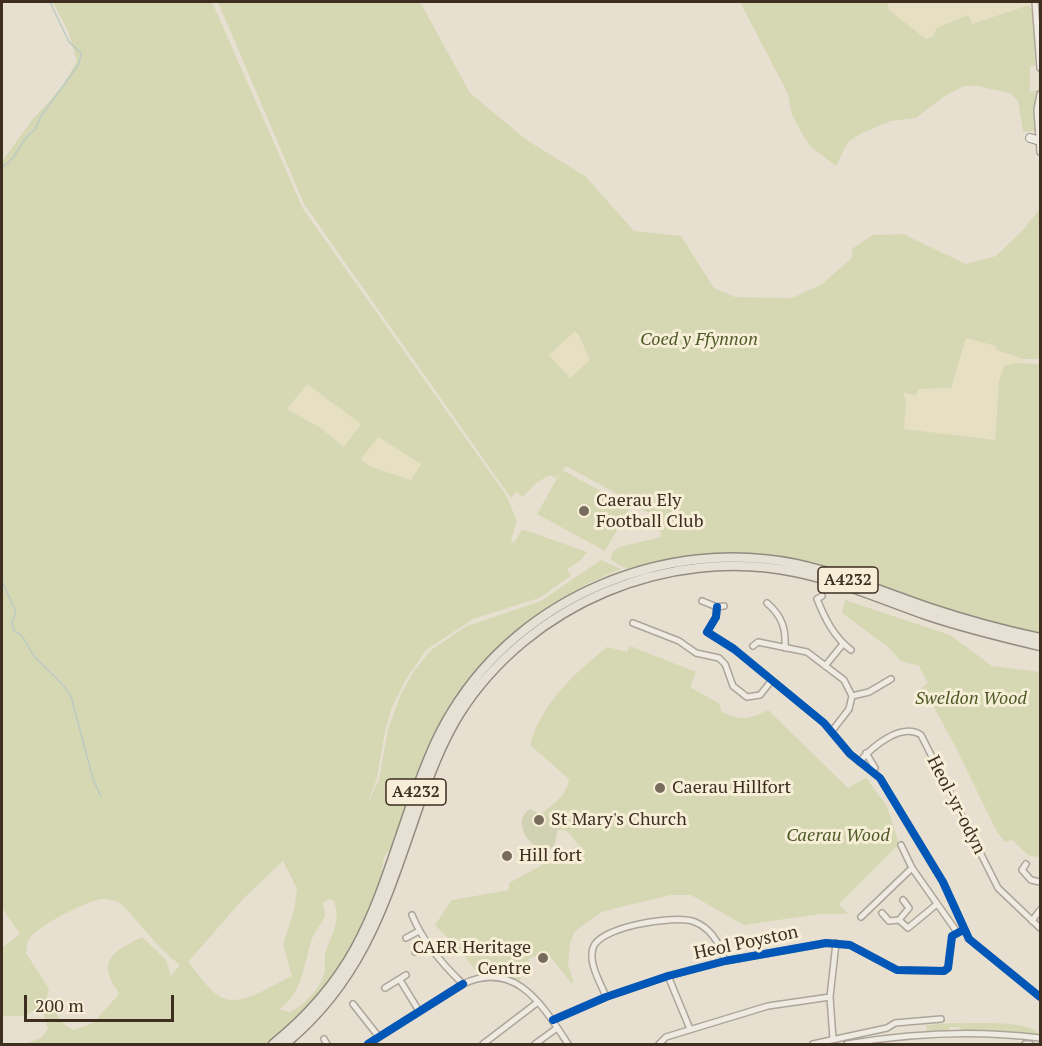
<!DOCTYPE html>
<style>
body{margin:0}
#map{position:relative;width:1042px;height:1046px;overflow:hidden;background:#e7e0d1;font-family:"PT Serif",serif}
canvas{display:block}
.frame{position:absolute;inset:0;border:3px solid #3d2e20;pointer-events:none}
.scale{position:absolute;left:24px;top:995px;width:150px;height:27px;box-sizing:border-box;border:3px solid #3d2e20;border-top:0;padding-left:8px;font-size:18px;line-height:21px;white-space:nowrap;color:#3d2e20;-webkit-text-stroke:4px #f7eed8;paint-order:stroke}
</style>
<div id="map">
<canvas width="1042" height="1046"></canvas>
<div class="frame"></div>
<div class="scale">200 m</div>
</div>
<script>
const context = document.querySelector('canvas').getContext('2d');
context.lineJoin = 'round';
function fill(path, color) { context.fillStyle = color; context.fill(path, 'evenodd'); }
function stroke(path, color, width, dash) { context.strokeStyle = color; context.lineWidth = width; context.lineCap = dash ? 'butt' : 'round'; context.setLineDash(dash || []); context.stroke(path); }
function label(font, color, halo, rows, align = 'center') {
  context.font = font + ' "PT Serif",serif'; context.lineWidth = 6; context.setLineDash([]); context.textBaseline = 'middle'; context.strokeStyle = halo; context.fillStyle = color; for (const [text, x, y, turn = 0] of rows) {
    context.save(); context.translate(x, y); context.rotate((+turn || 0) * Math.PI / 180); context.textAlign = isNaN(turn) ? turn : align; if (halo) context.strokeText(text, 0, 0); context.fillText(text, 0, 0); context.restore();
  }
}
fill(new Path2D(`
 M887 2H1026L1029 5 971 24 967 15 926 39 889 10Z
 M575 331 579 335 590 360 570 378 549 355Z
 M965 338 997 346V350L1023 359V363L1004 366 999 380 995 440 904 429 906 402 903 391 917 396 918 389 951 388Z
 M306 384 361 423 344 447 319 427 287 409Z
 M378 437 421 464 411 480 369 466 360 459Z`), '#e6dfc2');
fill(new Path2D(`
 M53 2H212L303 209 506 495 517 521 511 540 514 543 522 530 528 531 587 552 581 560 567 569 571 576 539 598 473 619 426 650 406 679 392 707 385 731 377 778 367 805 379 780 388 729 401 694 414 671 431 650 467 626 541 601 601 560 621 569C540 600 475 660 434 736 419 764 411 796 401 826H398L391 848 384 857 381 877 361 928 335 975 304 1013 266 1044H25L41 1038 48 1029 43 1012 38 1008 24 1016H2V948L20 934 2 908V161L33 119 62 87 77 61 68 31ZM307 384 361 424 344 447 319 427 287 409ZM378 437 421 464 411 480 369 466 361 459ZM283 861 297 889 294 910 283 945 292 976C273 984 237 1012 216 994 206 986 197 972 188 962L243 899ZM101 899C109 899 117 900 123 906 143 926 157 948 180 965L171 976 166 960 142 937C123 947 98 956 112 982 114 987 118 990 119 994L93 1023 73 1030 64 1024 46 1001 49 989 26 953C27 949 27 942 29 939 38 925 84 903 101 899ZM328 899 333 900C343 920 330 936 325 954 324 959 325 964 325 969 323 986 305 1005 290 1012L279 1009C301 997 305 962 311 941 314 933 321 924 325 916L323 903Z
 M218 2H420L470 93 528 141 585 176 634 231 681 236 714 288 735 297 792 298 822 284 852 258V249L872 235 903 234 966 264 996 256 1022 231 1039 210 1040 188V359H1023L997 350 996 346 966 338 951 388 918 389 916 396 903 392 906 402 904 429 995 440 999 381 1004 366 1014 363 1040 364V635C943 616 849 562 752 553 722 551 691 555 662 561 653 563 640 570 631 569 625 569 617 564 611 560L612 553 619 547 661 537V532L656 529 660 524 650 513 640 509 642 504 640 501 636 504 566 466 556 478 550 475 536 483 523 497 516 492 511 498 304 204ZM575 331 579 335 590 360 570 378 549 355Z
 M740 2H887L889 10 926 39 933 36 937 28 968 15 972 24 1029 5 1034 14 1035 65 1030 67V92L1040 89V130L1023 132 1018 101 1010 93 977 86H964L943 97 916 118 890 121 858 135 848 142 836 166 811 147 803 135 792 115 788 94Z
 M562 470 630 507 605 551 537 514Z
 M845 600 950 635 992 666 1040 672V858L1028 855 1012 840 1005 842 997 832 954 744 931 702 919 690 928 683 919 666 901 661 888 647 842 613Z
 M630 646 696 672 690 687 720 704 721 711C739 721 750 720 768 710L848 788 866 778 887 806 899 844 839 904 848 914H820L744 925 691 895H671L616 908 602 912 575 931 570 943 568 964 573 981 572 984 546 951 528 959 530 966 519 981 497 973 478 974 459 948 473 936 463 942 448 938 435 925 452 900 509 890V883L579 845 567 831 558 830 541 814C554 804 567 795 569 779L530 745C543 701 572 676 607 647L627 652Z
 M953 1023C973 1024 1027 1019 1039 1034L960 1030V1027H949V1030L927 1033 926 1025Z`), '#d6d7b3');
fill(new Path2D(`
 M530 809 551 820 558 830 554 846 546 852C528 846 511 822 530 809Z`), '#d1d1b3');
stroke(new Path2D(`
 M2 168 13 158 25 139 36 128 41 116 79 64 81 53 69 42 50 2
 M2 581 16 612 12 622 14 631C27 636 26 647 35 657 46 670 62 680 71 696L93 779 101 797`), '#bcccc2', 1.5);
const street = new Path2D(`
 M1035 2 1040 68
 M1040 94 1037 110 1040 152
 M822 596 817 599C825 619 834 637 851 650
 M702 601 717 607 724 606
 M767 603C782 616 786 628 785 648
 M717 607 716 617 707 632 734 649 824 723 850 754 880 778 943 882 969 939 1040 997
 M633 623 679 641 696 653 719 658 725 664 733 686 747 697 760 695 772 680
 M753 646 758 642 807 652 844 680 852 696 849 709 832 731
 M825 666 843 644
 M852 696 869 692 891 679
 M866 753 875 768
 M859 762C872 747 901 722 921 735L998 888 1040 928
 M901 845 912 868 957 932
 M1026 864 1022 870 1031 880 1040 882
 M903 900 909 908 899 920 908 928 937 904
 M882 913 889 921 899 920
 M412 915C423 942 442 964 463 984 516 959 543 1006 568 1044
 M861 917 912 868
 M1032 921 1040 910
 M406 938 419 931
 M415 952 428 944
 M668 976 690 1029
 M400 980 419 1011
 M385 988 406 975
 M606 997C601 983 588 964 593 948 598 927 676 914 695 922 712 929 720 944 725 961
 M353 1004 379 1037
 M553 1020 606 997 668 976 725 961 826 943 850 945 897 970 944 971 948 968 952 936 963 930
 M324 1039 327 1044
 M833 1039 830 997 836 943
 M368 1044 463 984
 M483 1044 538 1002
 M535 1044 557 1028
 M659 1044 666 1037 768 1006 830 997
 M813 1044 887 1028 895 1023 941 1019
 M847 1044C911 1033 976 1030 1040 1038
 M1025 1044H1030`);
const secondary = new Path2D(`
 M1030 138 1040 141`);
const primary = new Path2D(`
 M273 1044C364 971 377 900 414 796 425 766 436 737 453 710 522 597 666 537 796 564 842 574 886 593 930 608 966 620 1003 630 1040 638
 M285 1044C367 977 388 893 422 797 432 768 443 740 460 713 530 604 667 546 795 572 840 581 883 600 926 615 964 628 1002 637 1040 646`);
stroke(street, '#ada599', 8);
stroke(secondary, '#9c958a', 10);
stroke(primary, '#928b80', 11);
stroke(street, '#efebe3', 5);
stroke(secondary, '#efebe3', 8);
stroke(primary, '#e6e1d4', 8);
stroke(new Path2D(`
 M717 607 716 617 707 632 734 649 824 723 850 754 880 778 943 882 969 939 1040 997
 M553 1020 606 997 668 976 725 961 826 943 850 945 897 970 944 971 948 968 952 936 963 930
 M368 1044 463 984`), '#0057b8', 8);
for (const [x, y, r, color] of [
 [584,511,6,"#786c5e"],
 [660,788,6,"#786c5e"],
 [539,820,6,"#786c5e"],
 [507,856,6,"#786c5e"],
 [543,958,6,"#786c5e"]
]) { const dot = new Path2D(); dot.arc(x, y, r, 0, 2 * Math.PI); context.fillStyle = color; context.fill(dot); stroke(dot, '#f7eed8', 2); }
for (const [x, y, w] of [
 [848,580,60],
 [416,792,60]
]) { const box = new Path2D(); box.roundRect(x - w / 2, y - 13, w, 26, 4.5); context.fillStyle = '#f7eed8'; context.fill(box); stroke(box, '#3d2e20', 1.5); }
label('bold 16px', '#3d2e20', null, [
 ["A4232",848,580],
 ["A4232",416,792]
]);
label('italic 18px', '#4d5a26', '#f7eed8', [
 ["Coed y Ffynnon",699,340],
 ["Sweldon Wood",971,699],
 ["Caerau Wood",838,836]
]);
label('18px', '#3d2e20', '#f7eed8', [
 ["Caerau Ely",596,501],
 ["Football Club",596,522],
 ["Caerau Hillfort",672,788],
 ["St Mary's Church",551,820],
 ["Hill fort",519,856],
 ["CAER Heritage",531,948,"right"],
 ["Centre",531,969,"right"]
], 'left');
label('18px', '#3d2e20', '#f7eed8', [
 ["Heol-yr-odyn",956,805,63],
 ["Heol Poyston",746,943,-12]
]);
</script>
